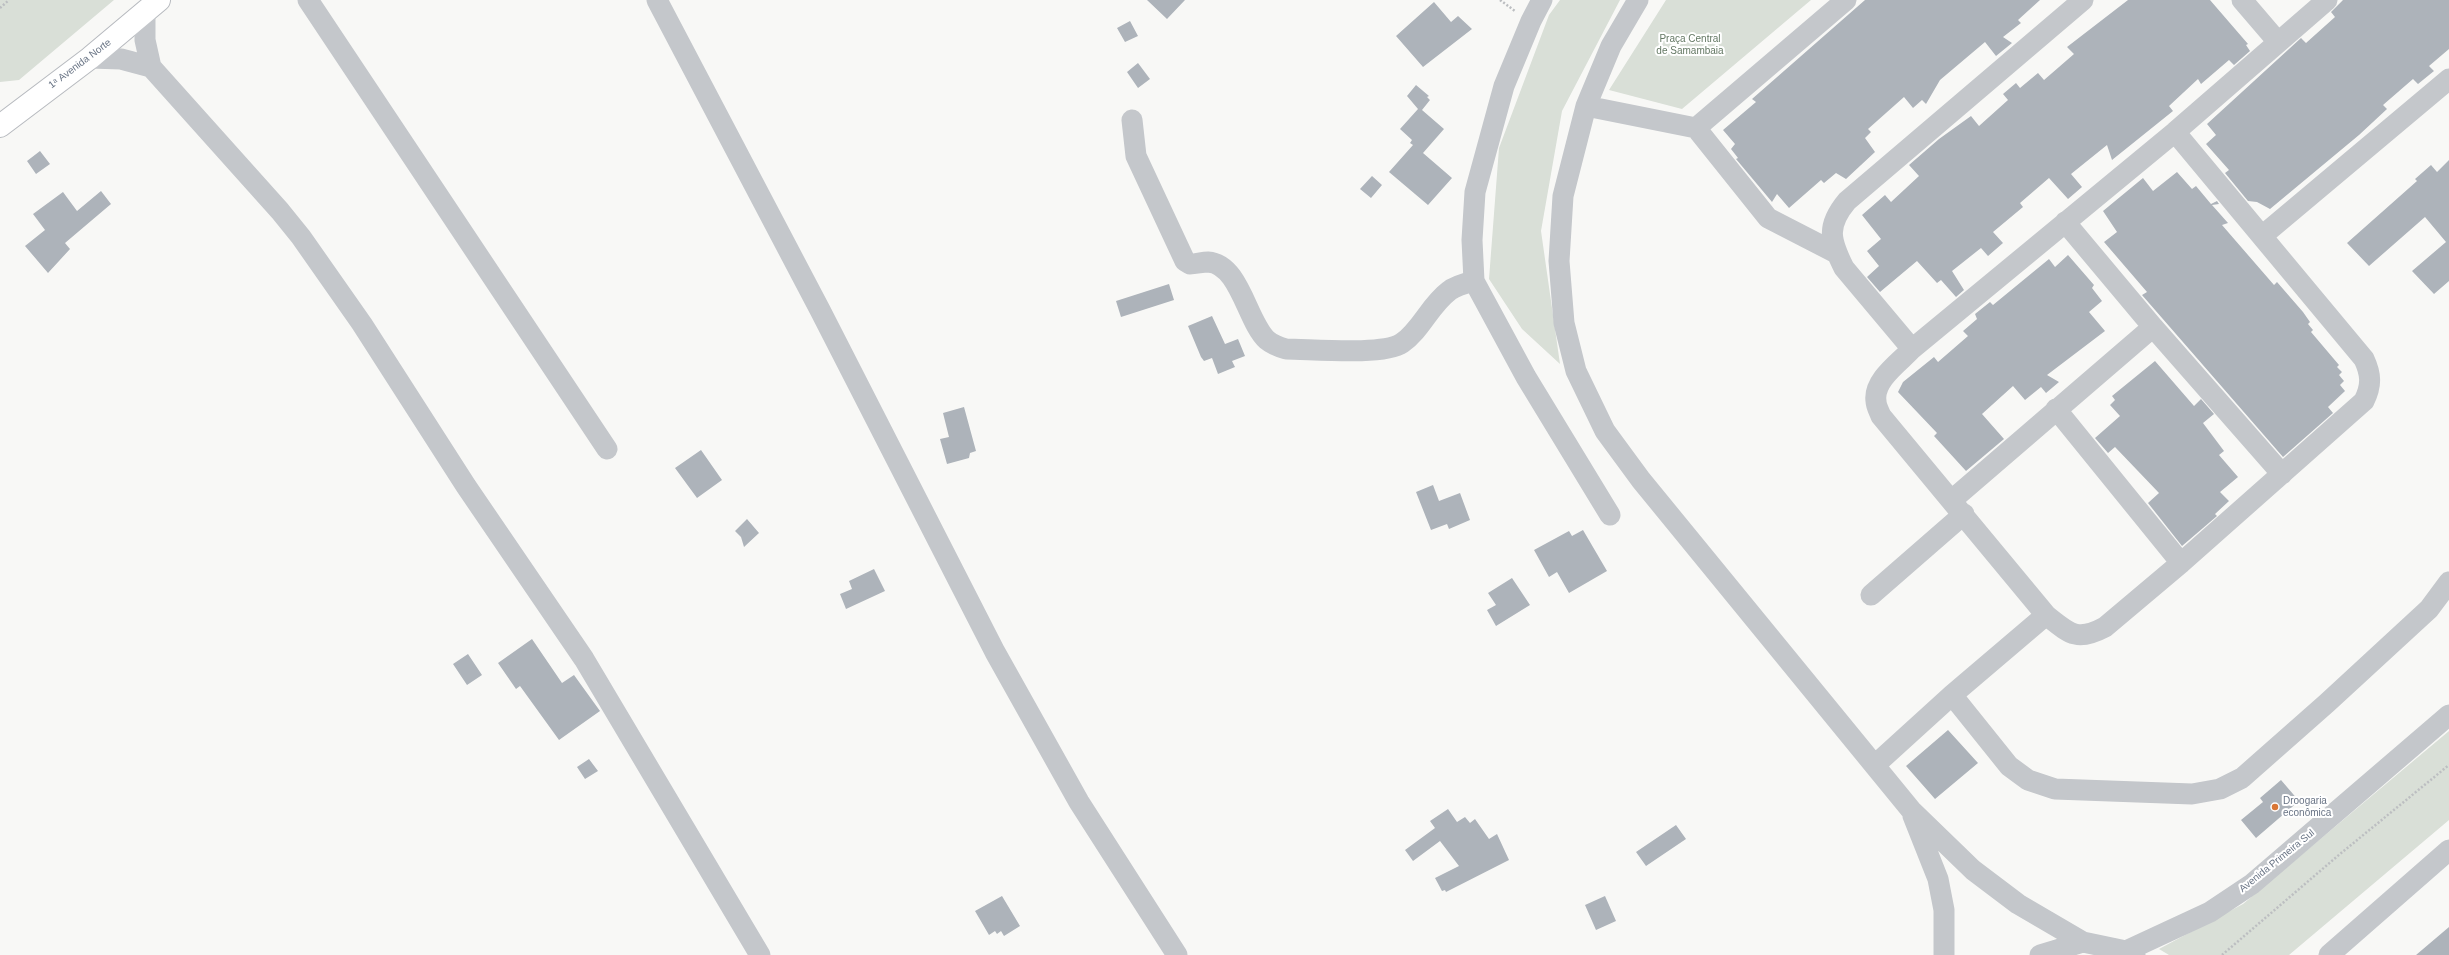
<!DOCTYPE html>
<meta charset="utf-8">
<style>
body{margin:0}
canvas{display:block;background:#f8f8f6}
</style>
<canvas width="2449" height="955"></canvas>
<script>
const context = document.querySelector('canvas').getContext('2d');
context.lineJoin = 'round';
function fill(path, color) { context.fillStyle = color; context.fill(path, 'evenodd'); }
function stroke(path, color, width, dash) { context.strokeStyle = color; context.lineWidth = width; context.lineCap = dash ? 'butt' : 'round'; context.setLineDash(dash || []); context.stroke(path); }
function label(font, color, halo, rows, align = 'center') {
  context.font = font + ' Helvetica,sans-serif'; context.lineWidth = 4; context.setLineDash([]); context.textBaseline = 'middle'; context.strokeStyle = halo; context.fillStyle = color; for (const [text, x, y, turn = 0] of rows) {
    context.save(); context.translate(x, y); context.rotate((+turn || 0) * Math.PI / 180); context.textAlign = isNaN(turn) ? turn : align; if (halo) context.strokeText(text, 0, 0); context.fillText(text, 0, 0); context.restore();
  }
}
fill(new Path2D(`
 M0 0H114L19 80 0 82Z
 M1560 0H1620L1562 111 1541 231 1560 364 1522 329 1489 279 1499 148 1549 15Z
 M1666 0H1811L1682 109 1609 90Z
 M2449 731V820L2289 955H2169L2159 949 2243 904Z`), '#d9dfd7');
fill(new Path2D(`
 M1147 0H1185L1167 19Z
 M1865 0H2040L2018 20 2021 23 2003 37 2012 43 1996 56 1985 42 1940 80 1926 104 1922 100 1913 108 1904 97 1868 129 1871 132 1865 138 1875 152 1846 179 1836 173 1824 183 1821 180 1789 208 1777 194 1772 202 1736 159 1738 158 1731 149 1735 144 1723 130 1756 102 1752 99Z
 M2128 0H2210L2248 44 2246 45 2250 51 2234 65 2229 60 2201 84 2198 79 2169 106 2173 111 2112 160 2107 145 2071 174 2082 187 2068 199 2049 178 2020 203 2023 207 1993 232 2003 243 1988 256 1981 248 1952 271 1964 290 1956 297 1941 280 1937 283 1917 261 1880 292 1867 277 1879 266 1867 251 1881 239 1862 215 1885 195 1891 202 1919 176 1909 165 1939 139 1971 116 1979 126 2008 100 2003 94 2016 83 2020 88 2038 73 2044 80 2074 54 2067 47Z
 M2343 0H2449V49L2429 66 2434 71 2418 84 2413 79 2383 105 2387 109 2359 135 2270 209 2257 202 2248 201 2225 173 2229 170 2206 144 2216 135 2207 124 2301 38 2306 43 2335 17 2331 12Z
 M1434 2 1451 22 1458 16 1472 29 1423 67 1396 36Z
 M1130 21 1138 36 1125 42 1117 28Z
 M1138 63 1150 79 1138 88 1127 72Z
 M1416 85 1429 96 1427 97 1430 100 1422 110 1444 129 1423 153 1452 178 1428 205 1389 172 1413 145 1410 143 1412 140 1400 129 1418 109 1407 96Z
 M40 151 50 164 36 174 27 161Z
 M2449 160V281L2434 294 2412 271 2446 242 2425 217 2369 266 2347 243 2417 181 2415 179 2431 165 2437 172Z
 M2177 172 2192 189 2196 186 2211 204 2217 201 2219 204 2212 205 2228 223 2222 225 2274 285 2277 282 2303 312 2310 322 2308 324 2313 330 2311 332 2339 365 2337 367 2342 372 2339 375 2344 381 2340 385 2345 391 2328 407 2333 413 2283 457 2142 295 2147 292 2104 242 2117 232 2103 211 2143 178 2153 191Z
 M1372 176 1382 185 1371 198 1360 189Z
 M101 191 111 204 65 243 70 249 48 273 25 246 45 230 33 214 63 192 77 211Z
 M2068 255 2094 285 2092 288 2102 301 2089 312 2105 331 2047 375 2059 382 2046 393 2041 387 2025 400 2013 386 1982 414 2004 439 1966 471 1934 436 1937 433 1898 392 1903 382 1934 357 1938 362 1968 336 1963 331 1977 319 1975 314 1990 302 1993 305 2049 259 2055 267Z
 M1169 284 1174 300 1121 317 1116 301Z
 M1212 316 1225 344 1238 339 1245 356 1232 361 1235 367 1218 374 1212 358 1204 361 1201 357 1188 326Z
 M2155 361 2194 406 2201 399 2214 414 2203 423 2224 451 2219 455 2238 477 2220 492 2229 501 2215 514 2217 516 2182 546 2148 503 2159 493 2115 447 2108 453 2095 438 2120 416 2110 405 2115 400 2112 396Z
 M964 407 976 451 970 453 969 458 947 464 940 439 949 437 943 413Z
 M701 450 722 480 697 498 675 468Z
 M1433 485 1439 501 1460 493 1470 520 1449 529 1447 524 1431 530 1416 492Z
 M747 519 759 533 744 547 741 537 735 531Z
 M1583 530 1607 571 1569 593 1557 572 1549 577 1534 550 1569 531 1572 536Z
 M874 569 885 591 846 609 840 594 852 589 849 581Z
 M1512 578 1530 605 1496 626 1487 610 1496 605 1488 593Z
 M532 639 562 683 574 675 600 711 559 740 520 686 516 689 498 663Z
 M468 654 482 675 467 685 453 664Z
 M1948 730 1978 763 1935 799 1906 766Z
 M589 759 598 771 585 779 577 767Z
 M2281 780 2299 801 2256 838 2241 820 2263 802 2260 798Z
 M1448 809 1457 822 1465 817 1470 823 1475 819 1489 839 1497 834 1509 860 1446 892 1445 890 1442 891 1435 878 1459 866 1440 841 1413 861 1405 850 1435 828 1430 821Z
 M1676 825 1686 839 1646 866 1636 852Z
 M1002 896 1020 926 1004 936 1001 931 997 934 995 931 989 935 975 911Z
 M1605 896 1616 921 1596 930 1585 905Z
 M2449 927V955H2416Z`), '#adb3ba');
const major = new Path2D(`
 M0 126 90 58 159 0`);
stroke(major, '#b7babf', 24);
stroke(new Path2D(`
 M1500 0 1515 11
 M0 8 9 0
 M2222 955 2340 854 2449 765`), '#bcbec1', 2.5, [2, 2]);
stroke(new Path2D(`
 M308 0 607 449
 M657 0 820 310 995 652 1079 802 1177 955
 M1542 0 1531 21 1504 86 1475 192 1472 240 1474 281 1526 377 1610 515
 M1638 0 1611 46 1586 106 1563 196 1559 261 1564 323 1576 371 1605 431 1641 480 1911 810 1973 870 2018 904 2083 942
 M2242 0 2278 42
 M145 12V40L151 67 280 211 301 237 362 324 466 486 584 659 760 955
 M90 58 121 59 151 67
 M1586 106 1696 128 1846 0
 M1132 120 1136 156 1185 261 1190 264C1196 264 1202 262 1208 262 1240 264 1247 322 1267 340 1273 345 1279 347 1286 349 1311 349 1383 356 1402 343 1421 330 1430 305 1449 291 1455 286 1466 283 1474 281
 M1696 128 1768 218 1836 253
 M2175 132 2364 359C2371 374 2372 385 2364 401L2181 563 2105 627C2077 642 2070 634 2046 615L1881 416C1879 411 1876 406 1876 401 1873 380 1900 362 1912 349L2175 132 2327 0
 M2065 222 2153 327 2282 474
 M2262 236 2449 79
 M1912 349 1844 268C1830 240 1826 226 1847 201L2083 0
 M2056 409 2181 563
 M1952 500 2153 327
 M1871 595 1964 514
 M1952 695 2009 766 2028 780 2055 789 2192 794 2220 789 2242 778 2327 703 2429 609 2449 582
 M1875 765 1952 695 2046 615
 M1913 816 1938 879 1944 910V955
 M2126 951 2210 912 2252 884 2449 715
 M2040 955 2083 942 2126 951 2135 955
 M2329 955 2449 850`), '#c4c7cb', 21);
stroke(major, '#fff', 22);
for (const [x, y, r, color] of [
 [2275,807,4,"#d97635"]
]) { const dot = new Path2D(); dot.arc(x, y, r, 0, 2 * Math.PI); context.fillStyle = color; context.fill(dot); stroke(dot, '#fff', 1.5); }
label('10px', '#647864', '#fff', [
 ["Praça Central",1690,39],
 ["de Samambaia",1690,51]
]);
label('10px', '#697485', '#fff', [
 ["1ᵃ Avenida Norte",80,64,-37],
 ["Avenida Primeira Sul",2277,861,-39]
]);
label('10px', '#697485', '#fff', [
 ["Droogaria",2283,801],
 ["econômica",2283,813]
], 'left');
</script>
